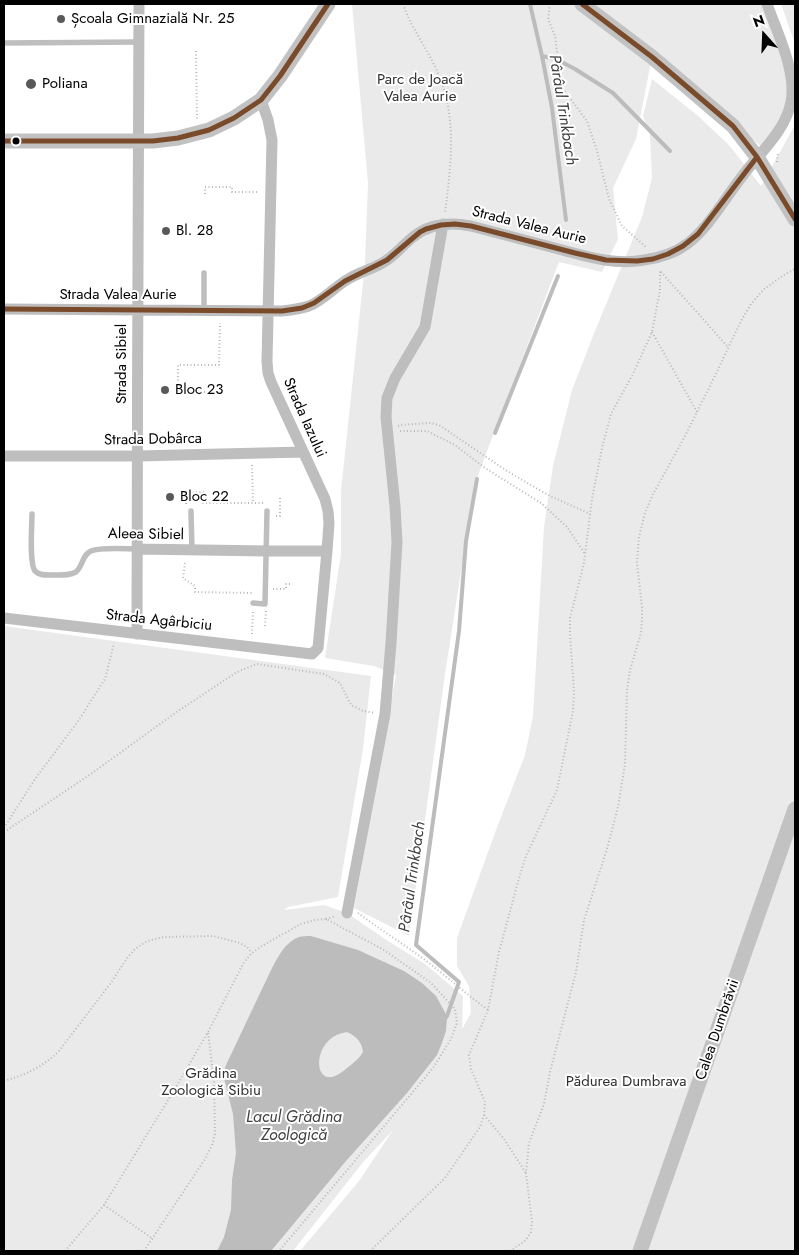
<!DOCTYPE html>
<meta charset="utf-8">
<style>
body{margin:0}
#map{position:relative;width:799px;height:1255px;overflow:hidden;background:#fff;font-family:Jost,sans-serif}
canvas{display:block}
.frame{position:absolute;inset:0;border:5px solid #000;pointer-events:none}
.north{position:absolute;left:739px;top:10px;width:50px;height:50px;-webkit-text-stroke:4px #fff;paint-order:stroke;rotate:340deg;font-size:14px;font-weight:700;line-height:20px;text-align:center;color:#000}
.north::after{content:'';display:block;margin:auto;width:18px;height:22px;background:#000;clip-path:polygon(50% 0,100% 100%,50% 72%,0 100%)}
</style>
<div id="map">
<canvas width="799" height="1255"></canvas>
<div class="frame"></div>
<div class="north">N</div>
</div>
<script>
const context = document.querySelector('canvas').getContext('2d');
context.lineJoin = 'round';
function fill(path, color) { context.fillStyle = color; context.fill(path, 'evenodd'); }
function stroke(path, color, width, dash) { context.strokeStyle = color; context.lineWidth = width; context.lineCap = dash ? 'butt' : 'round'; context.setLineDash(dash || []); context.stroke(path); }
function label(font, color, halo, rows, align = 'center') {
  context.font = font + ' Jost,sans-serif'; context.lineWidth = 4; context.setLineDash([]); context.textBaseline = 'middle'; context.strokeStyle = halo; context.fillStyle = color; for (const [text, x, y, turn = 0] of rows) {
    context.save(); context.translate(x, y); context.rotate((+turn || 0) * Math.PI / 180); context.textAlign = isNaN(turn) ? turn : align; if (halo) context.strokeText(text, 0, 0); context.fillText(text, 0, 0); context.restore();
  }
}
fill(new Path2D(`
 M352 4H767L788 62 791 102 762 147 726 119 652 57 636 139 613 188 618 239 602 272 559 262 475 483 445 674 409 936 354 908 396 675 374 666 325 658 341 554V491L365 264 368 183Z
 M781 4H795V44Z
 M652 79 697 115 729 145 761 186 795 125V1251H300L359 1181 393 1130 364 1161 293 1251H4V626L371 676 363 749 338 897 288 907 284 910 324 905 347 913 388 941 425 964 463 996 462 1029 471 1013 469 986 457 966V938L496 830 525 755 533 716 544 527 553 466 572 390 595 331 642 217 652 178 650 135 643 116Z`), '#eaeaea');
fill(new Path2D(`
 M311 936 358 950 404 971 422 983 436 996 447 1016 446 1031 442 1043 437 1055 407 1093 346 1161 271 1251H217L224 1237 231 1210 232 1180 236 1153 233 1114 223 1074 226 1065 272 968C278 957 285 942 299 937 302 936 307 936 311 936ZM347 1032C356 1036 362 1042 363 1052 359 1059 352 1064 346 1069 342 1072 337 1076 332 1077 312 1081 314 1036 347 1032Z`), '#bcbcbc');
stroke(new Path2D(`
 M530 4 542 56 552 108 566 220
 M542 56 556 59 575 69 613 93 670 151
 M495 433 558 276
 M444 1020 447 1016 459 982 416 945 459 631 466 541 477 479`), '#bcbcbc', 4);
stroke(new Path2D(`
 M403 4C411 28 426 46 436 69 458 114 451 165 445 213
 M550 4 548 19 555 36 557 52 555 68 561 86 587 121 597 151 609 199 622 226 646 247
 M196 51 197 119
 M777 162 778 152
 M205 194V187H232V192H259
 M661 272 728 347
 M652 332 697 412
 M212 392H178V365H219L220 323
 M398 426 400 425 430 423 439 425 507 471 548 495 590 514
 M400 431H427L455 445 485 468 541 503 567 527 585 554
 M252 465 253 503
 M186 504V493L203 492V503H263
 M276 516H280V498
 M185 563 183 578 195 586V592L252 593
 M273 589H286V584H291
 M265 626 266 611
 M252 634 253 612
 M4 828 35 779 79 720 105 679 114 643
 M4 832 88 776 178 711 237 672 257 664 324 674 340 683 351 705 363 711 375 713
 M358 913C378 928 400 942 421 957 444 974 465 993 488 1010
 M326 919 336 916
 M4 1081C25 1075 43 1067 59 1051L110 984 128 957 135 949 147 941 164 937 213 936 240 943 247 947 252 953
 M484 1115 504 1139 526 1173
 M104 1205 153 1239
 M65 1251 104 1205 173 1092 208 1032 244 962 252 953 260 947 301 924 315 920 326 919 384 950 431 983 455 1009 457 1023 451 1039 433 1068 279 1251
 M144 1251 205 1159 212 1145 215 1134 214 1082 208 1032
 M370 1251 445 1178 480 1127 484 1115 485 1102 471 1069 469 1055 488 1010 499 952 519 878 526 856 557 790 573 711 574 692 570 634V618L584 563 592 499 602 448 611 414 633 374 652 332 660 290V269
 M510 1251 526 1240 531 1232 532 1222 526 1173 529 1143 544 1104 550 1072 576 972 584 920 607 849 618 807 625 764 627 690 630 670 641 633 642 620V607L637 563 639 537 645 513 653 494 684 438 711 384 741 321 751 304 764 289 784 275 795 269`), '#b8b8b8', 2, [1, 2.5]);
stroke(new Path2D(`
 M4 43 139 42
 M204 310V273
 M191 511 192 551
 M32 514C32 525 29 563 35 571 40 576 47 575 53 575 62 575 68 576 76 572 83 566 82 555 91 551 101 547 126 549 137 549
 M253 603 265 604 267 511`), '#bebebe', 5.5);
stroke(new Path2D(`
 M4 309 282 311C291 310 300 309 309 306 324 300 335 286 350 278 362 271 376 268 387 260 397 253 404 244 413 237 430 223 450 222 471 226 498 233 525 240 551 247 582 255 613 266 644 260 659 258 675 253 687 244 708 229 727 195 744 174 755 159 769 146 779 130 785 121 789 112 791 102 797 72 777 32 767 4
 M4 456H138L303 452
 M137 549 267 551H327
 M4 618 312 654 318 648 327 551 329 523 328 511 325 499 271 382 268 373 267 361 272 140 268 120 261 100
 M137 634C138 424 137 214 139 4
 M347 913 385 714 391 643 397 542 395 506 386 417 387 398 395 378 425 327 443 224`), '#bebebe', 11);
stroke(new Path2D(`
 M582 4 652 57 733 126 757 157 795 219
 M4 141H153L178 138 209 130 234 118 261 100 280 76 328 4
 M640 1251 795 809`), '#c2c2c2', 15);
stroke(new Path2D(`
 M582 4 652 57 733 126 757 157 795 219
 M4 141H153L178 138 209 130 234 118 261 100 280 76 328 4
 M4 309 282 311 302 308 314 303 345 281 387 260 420 232 426 229 441 225 455 224 471 226 575 253 606 260 637 261 653 259 668 254 683 246 698 234 757 157`), '#7a4b2a', 5);
for (const [x, y, r, color] of [
 [61,19,5,"#595959"],
 [31,84,6,"#595959"],
 [16,141,4.5,"#000"],
 [166,231,5,"#595959"],
 [165,390,5,"#595959"],
 [170,497,5,"#595959"]
]) { const dot = new Path2D(); dot.arc(x, y, r, 0, 2 * Math.PI); context.fillStyle = color; context.fill(dot); stroke(dot, '#fff', 2); }
label('15px', '#000', '#fff', [
 ["Școala Gimnazială Nr. 25",71,19],
 ["Poliana",42,84],
 ["Bl. 28",176,231],
 ["Bloc 23",175,390],
 ["Bloc 22",180,497]
], 'left');
label('15px', '#303030', '#fff', [
 ["Parc de Joacă",420,80],
 ["Valea Aurie",420,97],
 ["Grădina",211,1074],
 ["Zoologică Sibiu",211,1091],
 ["Pădurea Dumbrava",626,1082]
]);
label('15px', '#000', '#fff', [
 ["Strada Valea Aurie",529,226,14],
 ["Strada Valea Aurie",118,295],
 ["Strada Sibiel",122,364,-90],
 ["Strada Iazului",304,418,66],
 ["Strada Dobârca",153,440,-1],
 ["Aleea Sibiel",146,535,1],
 ["Strada Agârbiciu",159,621,6],
 ["Calea Dumbrăvii",718,1030,-71]
]);
label('italic 16px', '#414141', '#fff', [
 ["Pârâul Trinkbach",562,110,81],
 ["Pârâul Trinkbach",413,877,-82],
 ["Lacul Grădina",294,1118],
 ["Zoologică",294,1136]
]);
</script>
